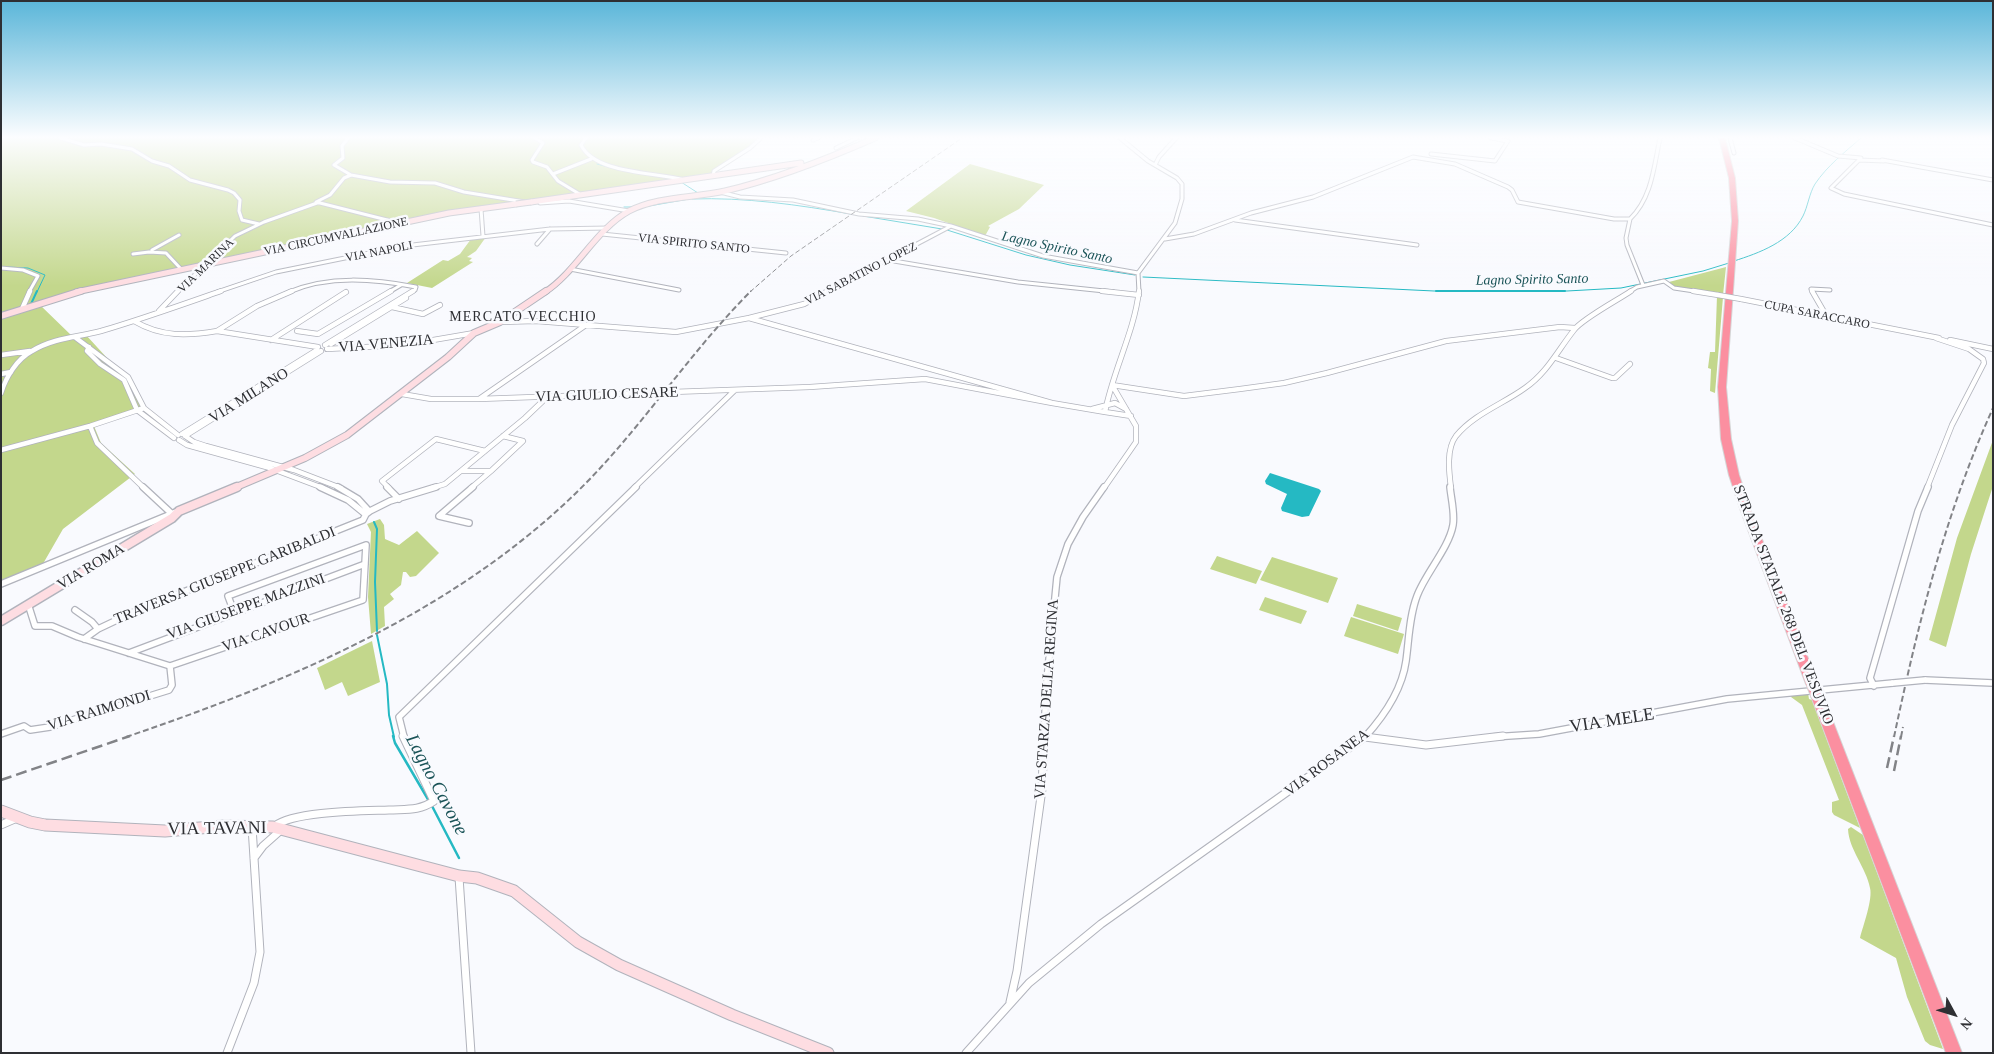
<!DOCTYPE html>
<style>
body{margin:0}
#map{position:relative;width:1994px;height:1054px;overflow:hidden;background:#f9fafe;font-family:Georgia,serif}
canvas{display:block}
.frame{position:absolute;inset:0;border:2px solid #2e2f33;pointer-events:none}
.north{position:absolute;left:1929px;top:989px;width:50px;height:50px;-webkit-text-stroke:4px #f9fafe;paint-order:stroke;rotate:129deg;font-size:14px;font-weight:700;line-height:20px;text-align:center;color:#2e2f33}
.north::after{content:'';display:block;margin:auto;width:18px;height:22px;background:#2e2f33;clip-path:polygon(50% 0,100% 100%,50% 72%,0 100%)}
</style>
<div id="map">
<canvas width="1994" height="1054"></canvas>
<div class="frame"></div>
<div class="north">N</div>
</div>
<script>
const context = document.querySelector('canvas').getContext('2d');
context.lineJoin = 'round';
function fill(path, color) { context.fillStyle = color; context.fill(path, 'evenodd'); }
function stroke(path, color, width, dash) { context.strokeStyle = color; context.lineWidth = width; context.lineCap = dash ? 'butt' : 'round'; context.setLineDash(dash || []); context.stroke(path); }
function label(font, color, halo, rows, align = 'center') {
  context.font = font + ' Georgia,serif'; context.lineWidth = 5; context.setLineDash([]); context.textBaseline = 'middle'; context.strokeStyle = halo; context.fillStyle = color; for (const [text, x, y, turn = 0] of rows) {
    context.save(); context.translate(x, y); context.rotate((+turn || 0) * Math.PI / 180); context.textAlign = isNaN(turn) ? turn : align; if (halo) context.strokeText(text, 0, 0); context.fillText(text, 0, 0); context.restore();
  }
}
fill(new Path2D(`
 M1 138H762L756 145 704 178 444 215 78 293 40 305 72 336 86 335 108 359 131 378 145 407 94 426 101 443 135 474 63 529 40 569 1 585Z
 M970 164 1044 185 1019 209 988 226 990 227 985 236 934 218 906 211Z
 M486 237 476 251 467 257 472 258 469 261 473 262 432 288 407 283 443 260 448 261 460 254 471 239Z
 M1726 267 1723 295 1676 287 1670 284 1669 282Z
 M1717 296 1723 297 1715 393 1710 391 1711 369 1708 368 1710 352H1715Z
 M1993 440V486L1971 554 1946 647 1929 640 1957 538Z
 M380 519 384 525 385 539 399 545 417 531 439 553 416 576 410 577 406 572H403L401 585 390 594 394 599 384 607 385 626 371 634 368 597 371 532 367 524Z
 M1217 556 1262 571 1256 584 1210 569Z
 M1272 557 1338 578 1328 603 1260 580Z
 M1265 597 1307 611 1301 624 1259 610Z
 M1357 604 1402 618 1398 631 1353 616Z
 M1351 617 1404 634 1398 654 1344 636Z
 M372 641 380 682 348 696 342 682 325 690 317 668Z
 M1808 693 1809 699 1812 700 1860 828 1834 815 1832 812V802L1839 800 1802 705 1791 697 1792 695Z
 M1851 827 1863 835 1943 1049 1930 1045 1925 1041 1907 997 1896 958 1860 938C1863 926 1873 899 1870 888 1866 867 1849 850 1848 829Z`), '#c3d78c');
fill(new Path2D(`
 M1270 473 1319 489 1321 491 1309 516 1302 517 1282 511 1281 508 1287 494 1266 484 1265 481Z`), '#25b9c3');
stroke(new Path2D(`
 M597 164 612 168
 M681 182 698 193
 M692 199C745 197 799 205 851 214
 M649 206 689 199
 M624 207H633
 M863 216 942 229
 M947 230 1026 255 1070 265 1135 275
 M1734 261C1759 253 1790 242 1803 216 1808 206 1809 194 1815 184 1827 166 1845 152 1861 138
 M6 267 28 268 45 275 37 292
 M1143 277 1434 291H1567L1621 288 1703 271 1729 263`), '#25b9c3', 1);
stroke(new Path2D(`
 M1436 291H1565
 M31 304 37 291
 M374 522 377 529 375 582 377 631
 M377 635 387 684 389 715 394 737`), '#25b9c3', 2);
stroke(new Path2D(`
 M393 736 395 743 429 801
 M432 806 459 858`), '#25b9c3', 2.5);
const streetFar3 = new Path2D(`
 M61 138 84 145 101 144 132 149 152 161 169 166 190 180 228 190 234 193 240 200 239 211 242 220 259 224
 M348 138 342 146 343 158 334 165 351 175
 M535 138 543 143 532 160 533 162 547 167 558 181 581 195
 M586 138 581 145C595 174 655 172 684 180
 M1120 138 1148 161 1177 178 1182 184V199L1175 223 1138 273
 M1730 138 1734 153
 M1795 138 1838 156 1861 158
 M813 140 818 138
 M836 148 857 138
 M1431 154 1495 161 1508 141 1491 138
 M1882 160 1993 180
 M1884 161 1859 160 1831 188 1844 194 1993 225
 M1155 165 1159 157 1176 138
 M553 174 591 159
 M713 176 714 171 750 148 761 138
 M720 192 740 197 793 200 859 214 918 219 951 226 1043 256 1138 273
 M540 203 569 201 629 211
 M481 209 483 236
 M1630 219C1652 198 1654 166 1660 138
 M1630 219 1626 238 1627 245 1643 285
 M1235 220 1417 245
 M399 223 316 202 330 195 344 178 351 175 390 182 435 183 464 192 525 202
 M602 234 786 253
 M1165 239 1194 234 1251 213 1313 197 1413 157 1455 164 1508 187 1512 190 1518 202 1614 219H1630
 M537 244 550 229
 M152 250 179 235
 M133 254 149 252 166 253 181 269
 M888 260 1018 282 1114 292
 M1 268 23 270 38 276 29 292
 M570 269 679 290
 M1138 273 1139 292
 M177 292 235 236 264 222 317 203
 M217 292 276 272 404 246 550 229 608 228
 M289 292C329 275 374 279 416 287L415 290
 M389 292 401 285
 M411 292 415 290
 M826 292 951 226
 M1629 292 1637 287 1664 281 1674 288 1701 292
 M1813 292 1811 289 1830 290`);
const streetFar2 = new Path2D(`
 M292 291 257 306 217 331 318 347
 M1102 291 1139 295
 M1693 291 1718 295
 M1812 291 1827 317
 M1741 299 1939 338
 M392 307 423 314 440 305
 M22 309 30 291
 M159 311 178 291
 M749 318 1052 403 1105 412
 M134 321C161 337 187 336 217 331
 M501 322 536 321 676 332 749 318 804 304 828 291
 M297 331 318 334 391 291
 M76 338 128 377 144 408 178 435
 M271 340 346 292
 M1950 340 1993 349
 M331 344 406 298
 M325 345 413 291
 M89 347 87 351 100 364 124 380 137 410 174 438
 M327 349 404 345 474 333
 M321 351 185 436 194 442 206 446 294 470 341 488
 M1 355 30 351
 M1556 358 1612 378H1615L1630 364
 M1 374 11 372
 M1112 385 1184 396 1240 389 1284 383 1327 373 1446 341 1560 327 1575 328
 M1 393C6 377 17 359 32 351 53 338 78 337 101 331 142 319 181 305 221 291
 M402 394 431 399H479L586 325
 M479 399 810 387 925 379 1052 403
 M1092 409 1115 403 1126 409
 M1131 416 1105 412C1113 370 1134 333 1139 291
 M90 426 97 443 144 488
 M182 434 317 350
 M179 440 187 445 270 468 323 488
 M1 450 90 426 144 408
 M461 471H491L523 441 503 436
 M389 488 382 481 436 439 485 451
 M432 488 445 484 525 418 546 398
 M471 488 491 471
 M634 488 735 390
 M1104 488 1136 442V426L1112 385
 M1451 488C1449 472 1446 449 1456 436 1474 414 1503 404 1525 388 1547 373 1558 350 1574 330 1582 319 1618 300 1631 291
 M1927 488 1952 425 1984 363 1983 359 1969 349 1936 338`);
const streetFar1 = new Path2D(`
 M143 487 171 513
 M320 487 348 500 364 513
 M338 487 358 499 369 511
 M387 487 399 499
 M370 511 390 501 436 487
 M370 511 366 514 365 513Z
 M469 523 439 516 473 487
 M1 584 176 512
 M75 610 92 622 98 629
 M84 639 98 629 136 611 363 520 366 514
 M129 653 365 564
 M170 666 363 600 366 545 228 596 234 612
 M1925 680 1993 683
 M1874 686 1870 678 1918 511 1928 487
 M1 734 24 726 30 730 50 727 169 690 172 685 170 666 78 637 52 626H35L29 607 26 606
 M404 737 399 717 636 487
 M1044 737 1046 690 1057 577 1068 544 1083 517 1104 487
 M1365 737C1384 716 1402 690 1406 661 1409 640 1409 617 1417 596 1425 574 1449 548 1453 525 1455 513 1451 498 1450 487
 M1493 737 1539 734 1727 699 1893 683`);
const street = new Path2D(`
 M1365 737 1426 745 1503 736
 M1 825 17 818
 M275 826C294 811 363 811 389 810 407 809 419 811 434 801L403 736
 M254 858 263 846 281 830
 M459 877 471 1053
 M1010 1002 1017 971 1042 789 1044 736
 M227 1053 254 983 260 952 252 827
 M966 1053 1029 983 1101 924 1366 736`);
const secondaryFar3 = new Path2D(`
 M531 202 801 163
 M76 292 449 213 516 204
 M545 292C576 272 596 229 629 211 658 196 694 198 725 191 776 179 827 159 875 138`);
const secondaryFar2 = new Path2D(`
 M1 316 81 291
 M234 488 305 458 347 435 448 357 474 333 500 322 546 291`);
const secondaryFar1 = new Path2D(`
 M1 621 172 518 179 511 237 487`);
const secondary = new Path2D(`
 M1 811 30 822 45 825 165 831 223 826 273 827 459 876 477 878 514 891 578 942 619 965 732 1015 828 1053`);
const highway = new Path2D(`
 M1719 138H1725L1735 178 1738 221 1726 387 1731 439 1739 475 1751 511 1818 684 1816 687 1812 688 1808 687 1806 684 1741 511 1729 475 1721 439 1718 387 1732 221 1729 178Z
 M1817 691 1821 693 1823 696 1962 1053H1946L1811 696 1813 693Z`);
stroke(streetFar3, '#b1b3bc', 5);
stroke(streetFar2, '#b1b3bc', 6);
stroke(streetFar1, '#b1b3bc', 8);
stroke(street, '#b1b3bc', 9);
stroke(secondaryFar3, '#b1b3bc', 7);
stroke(secondaryFar2, '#b1b3bc', 8);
stroke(secondaryFar1, '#b1b3bc', 11);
stroke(secondary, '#b1b3bc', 13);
stroke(highway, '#d5d5d6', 2);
stroke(streetFar3, '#fff', 3);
stroke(streetFar2, '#fff', 4.5);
stroke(streetFar1, '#fff', 5.5);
stroke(street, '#fff', 7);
stroke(secondaryFar3, '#fedde2', 5);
stroke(secondaryFar2, '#fedde2', 6);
stroke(secondaryFar1, '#fedde2', 8);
stroke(secondary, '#fedde2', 11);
fill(highway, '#fb8fa0');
stroke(new Path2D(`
 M750 292 791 256 962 138`), '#828387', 1, [5, 2.5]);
stroke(new Path2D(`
 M126 737C288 682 455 612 579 490 641 429 689 353 751 291
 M1894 737C1918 624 1945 514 1993 408
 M1901 737 1903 727`), '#828387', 2, [6, 3]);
stroke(new Path2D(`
 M1887 768 1894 736
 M1894 771 1901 736
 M1 780 130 736`), '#828387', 2.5, [11, 5]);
const streetBridgeFar1 = new Path2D(`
 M1718 295 1741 299`);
const streetBridge = new Path2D(`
 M1893 683 1925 680`);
const secondaryBridge = new Path2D(`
 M516 204 531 202`);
const highwayBridge = new Path2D(`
 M1812 684 1817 696`);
stroke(streetBridgeFar1, '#b1b3bc', 6, []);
stroke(streetBridge, '#b1b3bc', 8, []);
stroke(secondaryBridge, '#b1b3bc', 7, []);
stroke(highwayBridge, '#d5d5d6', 13, []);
stroke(streetBridgeFar1, '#fff', 4.5);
stroke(streetBridge, '#fff', 5.5);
stroke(secondaryBridge, '#fedde2', 5);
stroke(highwayBridge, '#fb8fa0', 11);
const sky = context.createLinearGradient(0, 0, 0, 286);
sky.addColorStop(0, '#5ab6d9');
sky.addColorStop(0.48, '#fcfdff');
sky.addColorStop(1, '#fcfdff00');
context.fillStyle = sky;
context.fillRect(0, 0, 1994, 286);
label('12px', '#2e2f33', '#f9fafe', [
 ["VIA CIRCUMVALLAZIONE",336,237,-12],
 ["VIA SPIRITO SANTO",694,244,6],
 ["VIA NAPOLI",379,252,-11],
 ["VIA MARINA",206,266,-44],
 ["VIA SABATINO LOPEZ",861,274,-27],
 ["CUPA SARACCARO",1817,315,11]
]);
label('italic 14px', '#1a5357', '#f9fafe', [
 ["Lagno Spirito Santo",1057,248,12],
 ["Lagno Spirito Santo",1532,280,-1]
]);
context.letterSpacing = '1px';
label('14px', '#2e2f33', '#f9fafe', [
 ["MERCATO VECCHIO",523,317]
]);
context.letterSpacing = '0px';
label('15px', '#2e2f33', '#f9fafe', [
 ["VIA VENEZIA",386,344,-5],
 ["VIA GIULIO CESARE",607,395,-2],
 ["VIA MILANO",249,396,-32],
 ["VIA ROMA",91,567,-31],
 ["TRAVERSA GIUSEPPE GARIBALDI",225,576,-22],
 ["STRADA STATALE 268 DEL VESUVIO",1783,605,69],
 ["VIA GIUSEPPE MAZZINI",246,607,-20],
 ["VIA CAVOUR",266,633,-19],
 ["VIA STARZA DELLA REGINA",1047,699,-86],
 ["VIA RAIMONDI",99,711,-17],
 ["VIA ROSANEA",1327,763,-37]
]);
label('18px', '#2e2f33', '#f9fafe', [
 ["VIA MELE",1612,721,-9],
 ["VIA TAVANI",217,829,-1]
]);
label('italic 19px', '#1a5357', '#f9fafe', [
 ["Lagno Cavone",436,785,62]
]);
</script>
